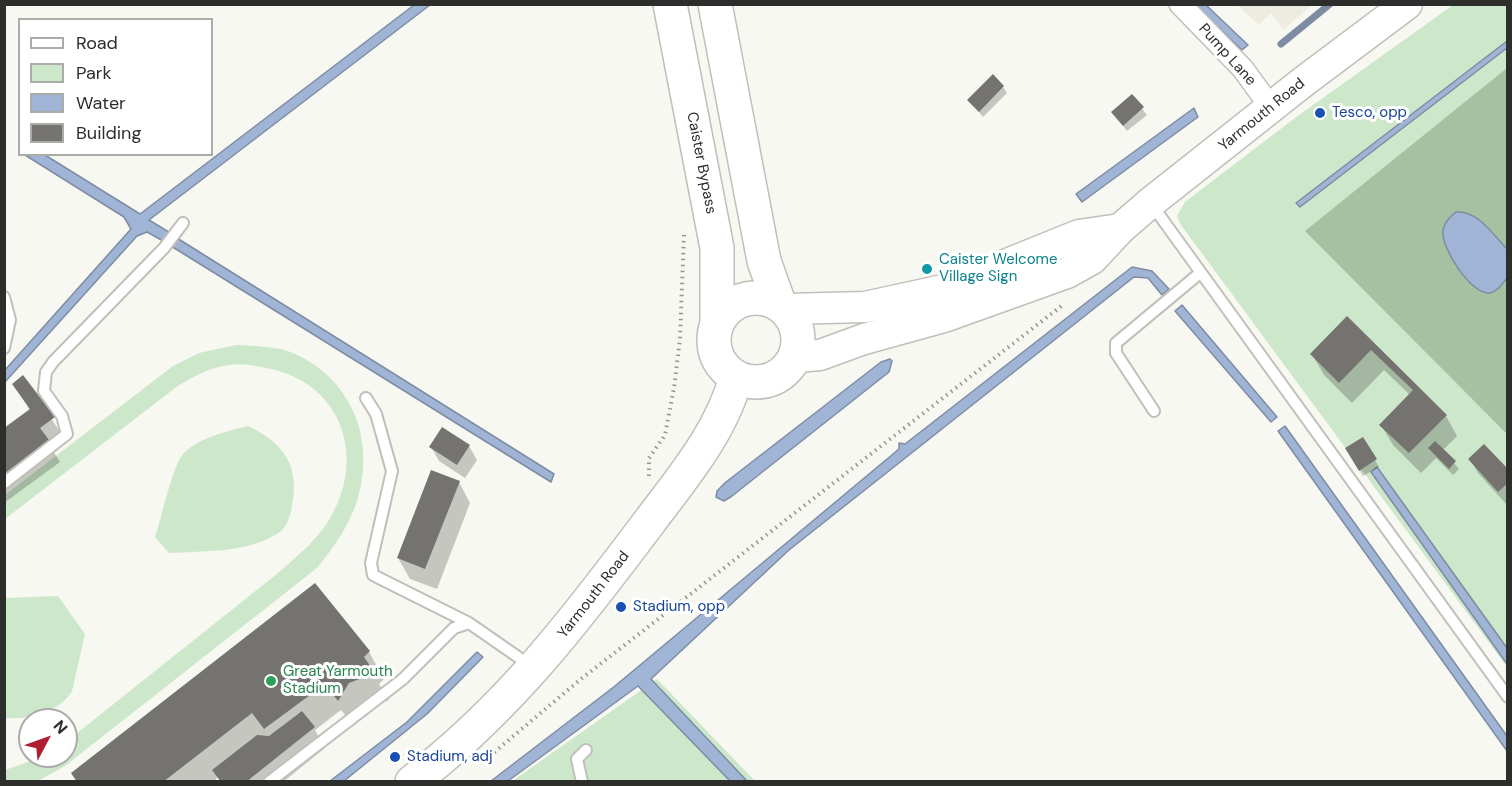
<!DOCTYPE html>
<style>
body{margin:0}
#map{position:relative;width:1512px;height:786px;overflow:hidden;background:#f8f8f2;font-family:"DM Sans",sans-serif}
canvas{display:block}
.frame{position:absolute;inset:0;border:6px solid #2d2d2b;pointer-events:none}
.legend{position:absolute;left:18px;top:18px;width:195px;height:138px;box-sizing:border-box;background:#fff;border:2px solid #ababaa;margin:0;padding:8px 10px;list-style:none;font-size:18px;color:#2d2d2b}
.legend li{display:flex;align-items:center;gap:12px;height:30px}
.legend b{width:30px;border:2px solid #ababaa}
.north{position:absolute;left:18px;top:708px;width:60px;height:60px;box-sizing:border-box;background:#fff;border:2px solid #ababaa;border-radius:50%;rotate:49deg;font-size:16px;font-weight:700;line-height:24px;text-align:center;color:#2d2d2b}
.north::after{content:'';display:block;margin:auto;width:21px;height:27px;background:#b01d30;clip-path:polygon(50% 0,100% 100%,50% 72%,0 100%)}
</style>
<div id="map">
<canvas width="1512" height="786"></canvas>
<div class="frame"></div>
<ul class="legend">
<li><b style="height:8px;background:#fff"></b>Road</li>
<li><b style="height:16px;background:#cde7ca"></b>Park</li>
<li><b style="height:16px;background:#a0b4d6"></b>Water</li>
<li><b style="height:16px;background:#74736f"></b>Building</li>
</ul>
<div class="north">N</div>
</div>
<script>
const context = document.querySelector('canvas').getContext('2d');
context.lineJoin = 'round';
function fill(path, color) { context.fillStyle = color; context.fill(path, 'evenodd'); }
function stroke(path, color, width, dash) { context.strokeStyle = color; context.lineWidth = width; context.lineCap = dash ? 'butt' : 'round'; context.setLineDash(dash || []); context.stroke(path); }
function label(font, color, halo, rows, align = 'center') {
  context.font = font + ' "DM Sans",sans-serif'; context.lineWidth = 6; context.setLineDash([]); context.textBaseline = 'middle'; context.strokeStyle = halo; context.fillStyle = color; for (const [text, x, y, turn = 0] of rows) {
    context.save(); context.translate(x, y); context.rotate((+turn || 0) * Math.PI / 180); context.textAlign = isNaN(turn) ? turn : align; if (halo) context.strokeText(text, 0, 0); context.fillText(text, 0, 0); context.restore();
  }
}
fill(new Path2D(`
 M1237 5H1312L1283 30 1271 13 1259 25Z`), '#eeece0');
fill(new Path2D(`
 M1453 5H1507V667L1181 225 1177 216 1185 202 1295 118Z
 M236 345C255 346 278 346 295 354 353 380 376 442 357 501 349 526 334 547 317 568L65 766 38 781H5V770L45 756H66V742L278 573C296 557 316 541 329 520 368 457 341 381 266 368 255 366 241 363 230 365 211 367 195 376 179 385L5 519V495L173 366 199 353Z
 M248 426C284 443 300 466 292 506 290 517 287 528 277 534 246 553 204 551 169 553L155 537C162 517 171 472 181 457 193 439 228 431 248 426Z
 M58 596 85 634 72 691C60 712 27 720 5 718V598Z
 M657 679 755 781 511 782Z`), '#cde7ca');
fill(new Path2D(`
 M1507 68V434L1305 231Z`), '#a5c1a2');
const water = new Path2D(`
 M414 5H430L149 220 172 234 165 242 147 232 137 236 5 382V370L131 229 124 217 25 155H45L140 214Z
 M1195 5H1206L1248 45 1242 50Z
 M1507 41V48L1300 207 1296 203Z
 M1194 108 1198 117 1082 202 1076 194Z
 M1456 212C1478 210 1493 235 1507 249V278C1502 284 1498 291 1490 293 1471 295 1441 248 1443 231 1444 222 1450 217 1456 212Z
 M177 238 554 474 551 482 171 246Z
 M1132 267 1152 271 1169 289 1162 295 1148 278 1134 277 789 550 651 679 747 781H730L638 686 508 781H491L615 686 899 449V443L905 444Z
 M1182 305 1277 417 1271 422 1175 311Z
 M890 359 892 361 889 372 732 496 724 501 716 497 717 491 726 482 881 362Z
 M1285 426 1507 736V751L1278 431Z
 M1377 467 1507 648V664L1371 472Z
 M477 652 483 657 427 714 344 781H330L407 722Z`);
fill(water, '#a0b4d6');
stroke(water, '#7e8ca3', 1.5);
fill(new Path2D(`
 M1003 87 1007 93 983 117 969 100Z
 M1132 96 1147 115 1127 131 1113 112Z
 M1347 318 1446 416 1457 436 1443 450 1459 469 1453 475 1436 458 1421 473 1393 445 1381 425 1410 395 1384 370 1352 403 1324 375 1312 354Z
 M23 377 65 439 52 449 60 462 4 503V430L30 411 14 384Z
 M1363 439 1379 467 1363 476 1347 449Z
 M469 446 477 460 465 478 439 461 431 447Z
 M1470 459 1508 471 1507 505 1478 473Z
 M459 482 470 503 437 589 410 579 398 558Z
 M369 652 384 679 379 684 389 700 364 710 354 726 341 710 315 730 325 748 283 782H220L218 777 213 782H77Z`), '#0003');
stroke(new Path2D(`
 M1281 44 1330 4`), '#7e8ca3', 7);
fill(new Path2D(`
 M993 74 1004 86 979 112 967 100Z
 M1132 94 1144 107 1123 126 1111 112Z
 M1347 316 1447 415 1409 453 1379 425 1413 390 1371 350 1339 383 1310 354Z
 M23 375 55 417 40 428 49 440 4 474V428L30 409 12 384Z
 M442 427 470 445 457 465 429 447Z
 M1363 437 1377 459 1359 471 1345 448Z
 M1435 441 1456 461 1449 469 1428 448Z
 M1484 444 1508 469V483L1498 492 1468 459Z
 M431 470 460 481 425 569 397 558Z
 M315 583 370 651 364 657 375 673 349 683 338 701 325 684 264 729 252 713 163 782H77L71 773Z
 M302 711 315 727 246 782H221L212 770 257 735 269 736Z`), '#74736f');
const lane = new Path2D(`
 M1152 205 1508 697
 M4 297 10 320 4 348
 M366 398 376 414 392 471 371 563 373 575 469 623
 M1154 411 1116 353V343L1200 273
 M4 483 67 434 62 416 44 391 46 372 53 362 164 248 183 223
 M269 782 403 679 454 628 469 623 531 666
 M582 782 577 759 586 750`);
const street = new Path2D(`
 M1180 4 1243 69 1272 109`);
const secondary = new Path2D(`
 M786 309 865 307 943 290 1079 235 1120 229
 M796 357 820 355 864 339 947 316 1067 273 1092 259 1120 229 1150 203 1303 82 1407 4`);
const primary = new Path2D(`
 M670 4 717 248V324
 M715 4 764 261 779 303
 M714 340a42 42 0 1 1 84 0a42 42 0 1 1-84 0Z
 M412 782C509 708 578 617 650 521 683 477 722 431 736 377`);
stroke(lane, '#c0bfba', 14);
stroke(street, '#c0bfba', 24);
stroke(secondary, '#c0bfba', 33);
stroke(primary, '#c0bfba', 36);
stroke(new Path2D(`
 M649 476V458L665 435 674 388 680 339 684 235
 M485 760 581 679 1064 304`), '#959591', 4, [1.5, 4.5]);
stroke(lane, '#fff', 10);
stroke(street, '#fff', 21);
stroke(secondary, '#fff', 30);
stroke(primary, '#fff', 33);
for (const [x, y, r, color] of [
 [1320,113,6,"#1a4fb4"],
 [927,269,6,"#0f9aa8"],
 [621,607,6,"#1a4fb4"],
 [271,681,6,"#2e9e5b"],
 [395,757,6,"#1a4fb4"]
]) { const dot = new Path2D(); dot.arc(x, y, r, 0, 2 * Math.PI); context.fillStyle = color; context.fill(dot); stroke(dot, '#fff', 2); }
label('15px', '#2d2d2b', '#fff', [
 ["Pump Lane",1227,55,48],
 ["Yarmouth Road",1262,115,-39],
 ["Caister Bypass",701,163,79],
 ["Yarmouth Road",594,595,-52]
]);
label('15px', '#164399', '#fff', [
 ["Tesco, opp",1332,113],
 ["Stadium, opp",633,607],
 ["Stadium, adj",407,757]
], 'left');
label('15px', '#0d838f', '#fff', [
 ["Caister Welcome",939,260],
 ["Village Sign",939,277]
], 'left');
label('15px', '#27864d', '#fff', [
 ["Great Yarmouth",283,672],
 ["Stadium",283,689]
], 'left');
</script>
